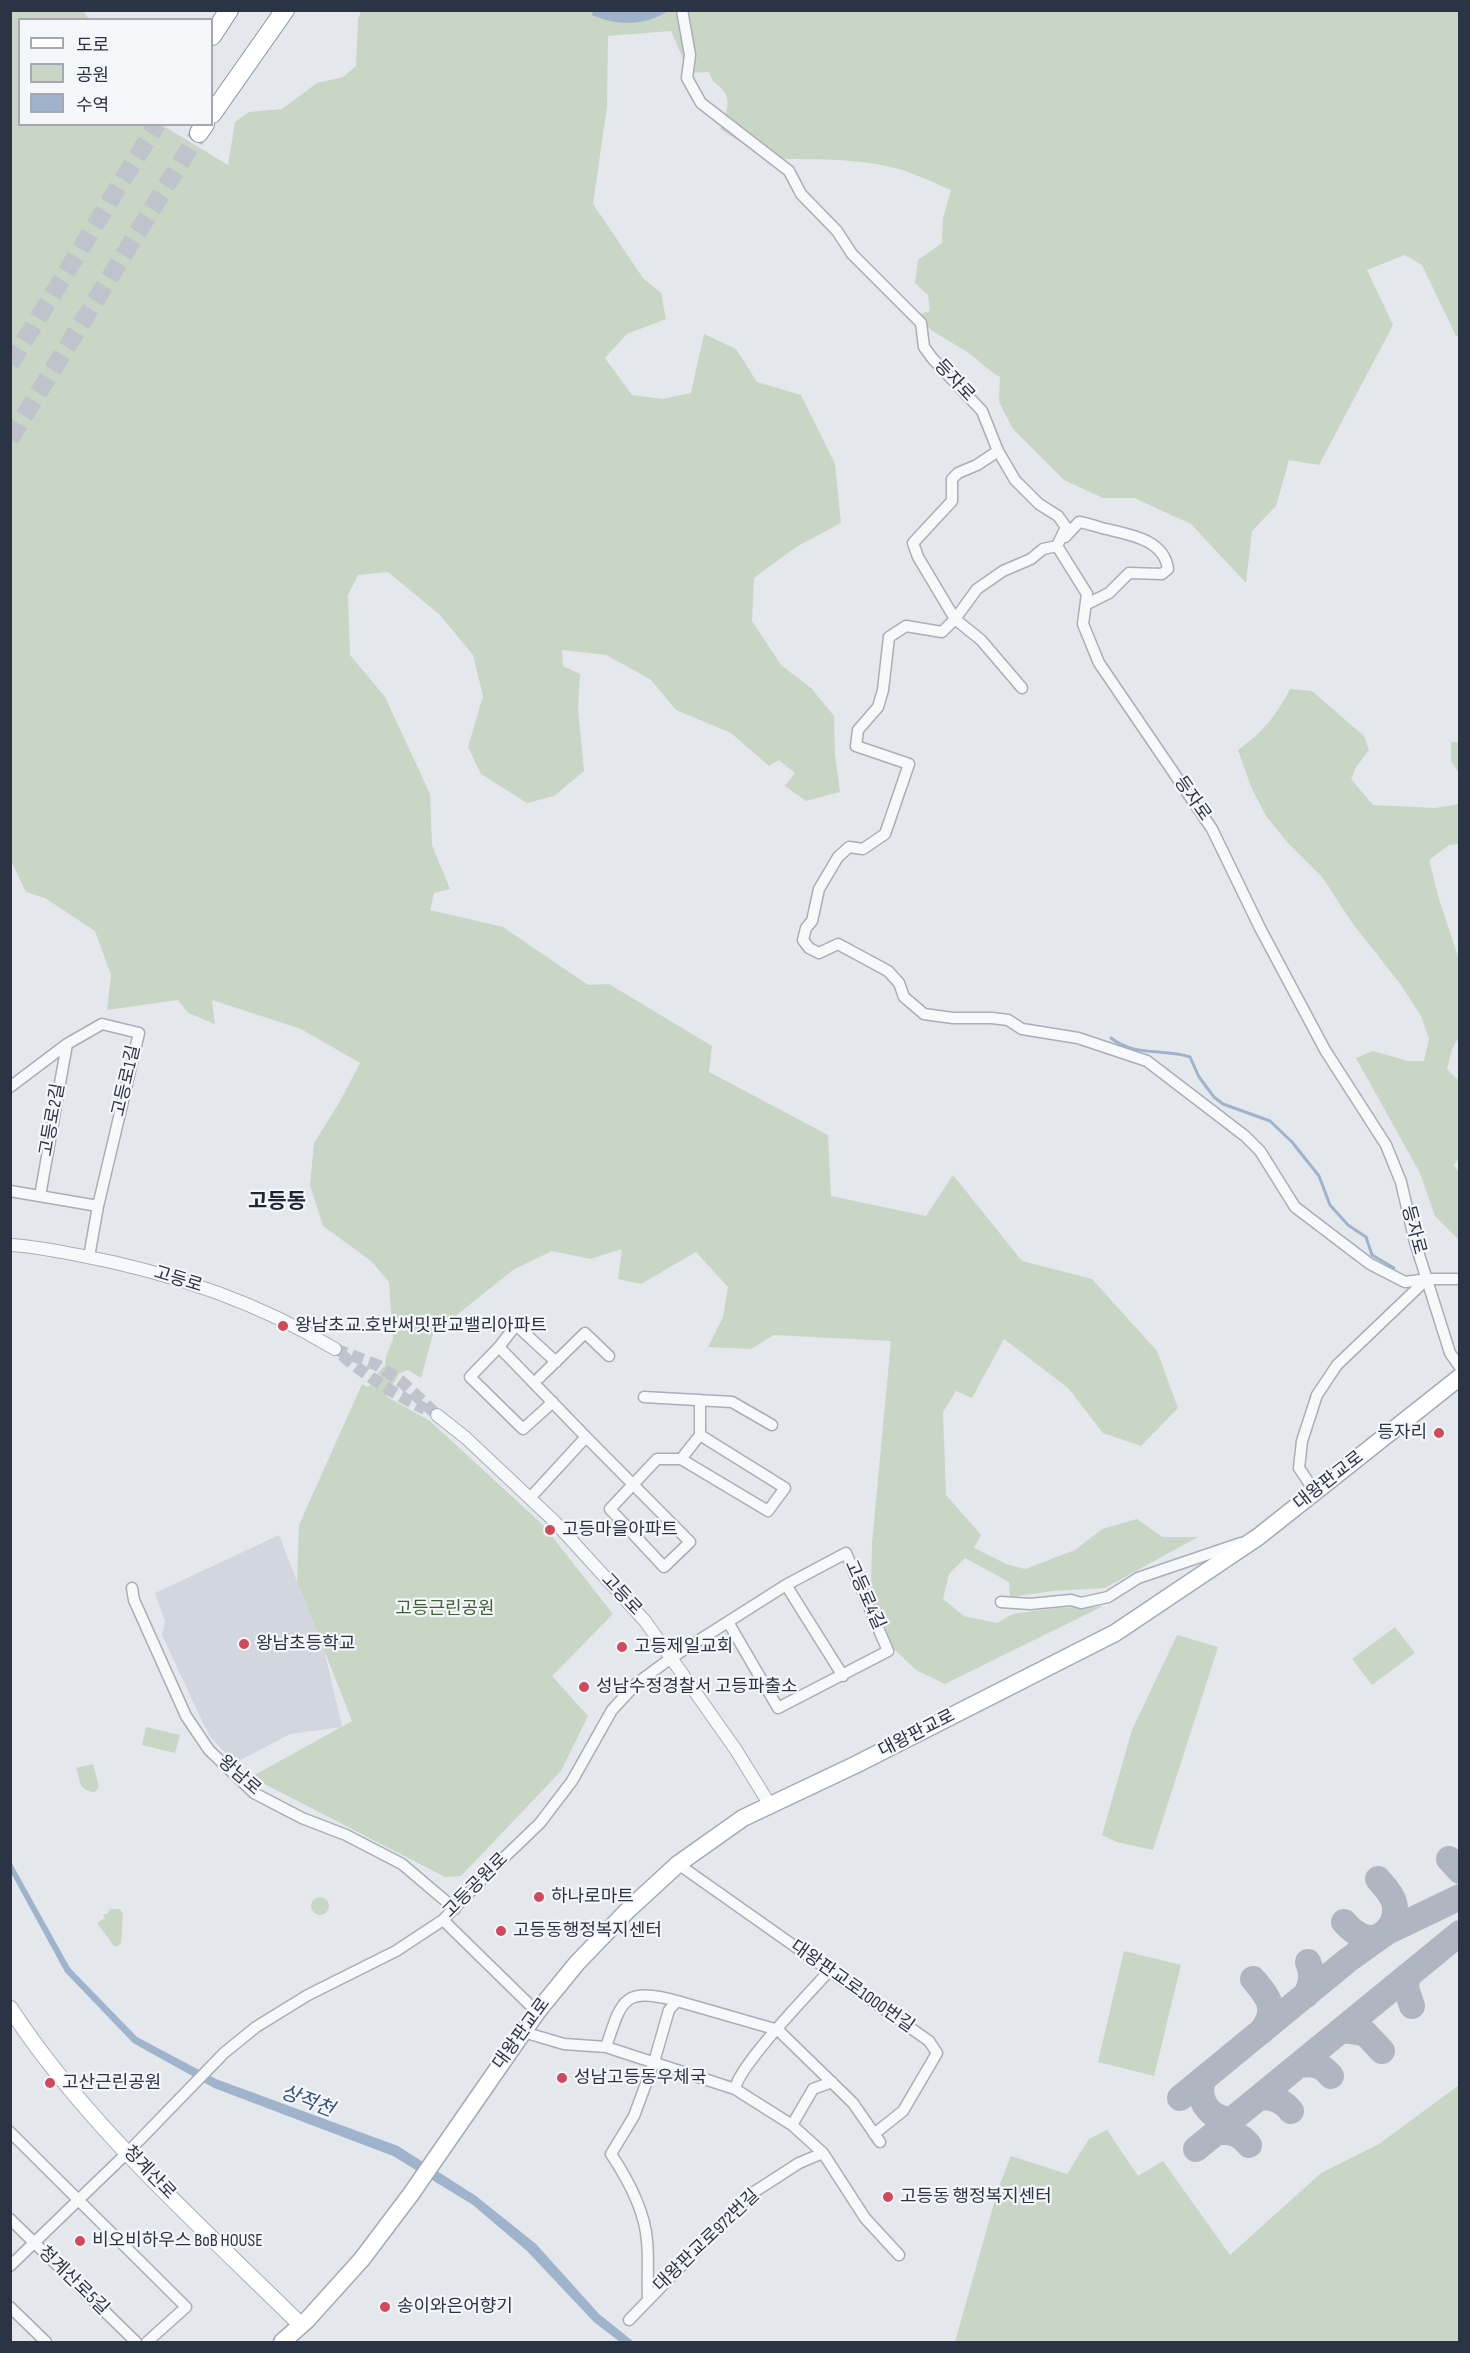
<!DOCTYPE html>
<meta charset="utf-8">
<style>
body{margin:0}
#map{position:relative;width:1470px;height:2353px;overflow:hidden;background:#e4e7ec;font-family:"Sofia Sans Condensed","Noto Sans KR",sans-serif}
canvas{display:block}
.frame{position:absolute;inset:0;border:12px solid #2b3445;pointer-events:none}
.legend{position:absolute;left:18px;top:18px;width:195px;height:108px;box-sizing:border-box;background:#f4f6f9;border:2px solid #a4a8b1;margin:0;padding:8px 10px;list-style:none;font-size:18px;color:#2b3445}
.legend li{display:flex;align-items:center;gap:12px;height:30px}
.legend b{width:30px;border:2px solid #a4a8b1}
</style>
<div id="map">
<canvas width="1470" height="2353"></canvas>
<div class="frame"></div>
<ul class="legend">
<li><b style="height:8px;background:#fff"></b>도로</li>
<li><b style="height:16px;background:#c9d6c5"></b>공원</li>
<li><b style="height:16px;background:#9fb4cc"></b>수역</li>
</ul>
</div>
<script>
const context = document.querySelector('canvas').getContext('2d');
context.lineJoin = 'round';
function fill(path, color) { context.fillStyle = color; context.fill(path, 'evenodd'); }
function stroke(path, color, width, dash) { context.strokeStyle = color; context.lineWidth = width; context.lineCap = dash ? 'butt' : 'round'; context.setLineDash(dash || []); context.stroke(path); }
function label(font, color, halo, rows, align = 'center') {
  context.font = font + ' "Sofia Sans Condensed","Noto Sans KR",sans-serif'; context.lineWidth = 4.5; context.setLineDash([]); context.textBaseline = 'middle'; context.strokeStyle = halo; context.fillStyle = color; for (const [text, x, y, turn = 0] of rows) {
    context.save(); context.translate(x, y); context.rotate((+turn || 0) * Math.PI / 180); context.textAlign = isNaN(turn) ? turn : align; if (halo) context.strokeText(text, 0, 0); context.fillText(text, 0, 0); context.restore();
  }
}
fill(new Path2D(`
 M279 1535 325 1653 342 1727 290 1734 235 1763 211 1738 203 1723 162 1635 165 1621 155 1593Z`), '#d2d6de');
fill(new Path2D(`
 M11 11H83L89 19 20 20V124L162 125 228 165 235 122 249 112 282 109 317 83 343 77 356 66 358 20 361 11H1459V336H1456L1422 265 1405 255 1367 270 1393 325 1319 465 1289 460 1276 506 1252 531 1246 583 1191 524 1134 498H1103L1064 480 1013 429 999 402 1000 377C987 370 978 359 966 351 948 340 929 331 915 316L930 311 928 295 915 283 918 260 942 243 943 218 951 190C934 183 916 174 899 169 862 159 822 159 784 159L777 165 720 129C725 116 734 99 720 87 713 81 712 81 709 72L689 73 671 31 608 36 607 106 593 204 643 278 661 293 666 319 627 334 605 358 632 395 662 399 691 393 704 334 736 349 757 382 801 395 835 464 841 523 796 547 754 578 752 621 781 665 811 688 834 716 835 754 840 792 806 801 785 786 795 773 779 760 769 766 731 733 676 710 650 679 606 655 562 650 563 666 580 674 578 708 584 771 554 796 527 803 481 774 468 747 483 696 473 655 440 615 388 572 358 575 348 595 350 655 385 697 430 794 432 845 450 889 434 893 430 910 503 927 588 985 609 984 712 1046 709 1072 828 1135 831 1196 926 1216 953 1175 1022 1261 1092 1279 1157 1351 1178 1408 1141 1446 1103 1433 1068 1388 1004 1339 972 1398 956 1391 943 1412 946 1495 981 1535 974 1548 1006 1564 1025 1569 1075 1550 1102 1529 1137 1519 1162 1537H1198L1105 1588 1053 1591 1010 1597 1009 1582 965 1558 949 1574 943 1599 964 1616 997 1623 1013 1614 1056 1608 1103 1606 945 1684 916 1670 893 1648 871 1591 872 1543 891 1341 774 1335 751 1349 708 1347 723 1317 728 1287 696 1252 641 1284 618 1279 622 1249 590 1259 552 1251 513 1270 433 1334 421 1378 408 1370 399 1373C396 1383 388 1388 387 1397L430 1421 543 1525 613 1614 552 1676 588 1716 561 1771 461 1876 445 1877 251 1777 352 1721 297 1581 299 1525 362 1384 368 1387C375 1380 377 1372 385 1366L386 1356 393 1339 389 1282 371 1261 323 1226 310 1185 314 1143 339 1103 360 1063 301 1029 212 1000 215 1024 188 1013 178 1000 107 1010 111 975 95 931 45 898 26 892 11 861Z
 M1290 689 1312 691 1364 736 1369 750 1356 767 1351 779 1373 805 1435 808 1459 804V844L1449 845 1429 860 1439 899 1459 960V1037L1452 1049 1447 1069 1459 1081V1158L1454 1165 1459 1173V1240L1435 1216 1420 1173 1356 1058 1373 1051 1408 1061H1424L1429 1039 1421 1016 1401 985 1353 924 1322 877 1287 842 1266 816 1251 787 1238 750C1263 732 1276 716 1290 689Z
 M1451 742H1459V773L1451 761Z
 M1395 1627 1415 1653 1372 1685 1352 1659Z
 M1177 1635 1218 1647 1153 1850 1117 1842 1102 1835 1132 1730Z
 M146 1727 180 1735 175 1753 142 1745Z
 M93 1764 99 1787 95 1792C78 1791 81 1781 76 1768Z
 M311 1906a9 9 0 1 1 18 0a9 9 0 1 1-18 0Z
 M110 1909H120L123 1914 121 1943 118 1946H114L97 1923 105 1918 103 1915 107 1914Z
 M1124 1951 1181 1965 1154 2076 1098 2062Z
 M1459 2085V2342H955L998 2189 1011 2156 1067 2174 1089 2139 1107 2130 1138 2176 1163 2161 1230 2255 1321 2173 1379 2144Z`), '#c9d6c5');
fill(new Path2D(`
 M593 11V10L668 11C645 26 617 26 592 15Z
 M10 1860 70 1968 137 2037 216 2079 398 2146 476 2196 536 2244 599 2314 634 2342H620L594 2322 527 2251 473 2205 393 2156 214 2088 133 2043 65 1972 11 1873Z`), '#9fb4cc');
stroke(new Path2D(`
 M1111 1038C1134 1057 1164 1048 1190 1057L1199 1077 1214 1097 1223 1104 1270 1121 1292 1142 1319 1176 1330 1205 1348 1225 1366 1237 1372 1255 1394 1268`), '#9fb4cc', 3);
stroke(new Path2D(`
 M1449 1859 1460 1871
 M1344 1922C1358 1938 1377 1947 1391 1925 1395 1919 1396 1909 1394 1902 1391 1893 1384 1886 1378 1879
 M1407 1977 1406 1988 1412 2006
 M1253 1979C1269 1998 1278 2008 1262 2031
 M1306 1995C1312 1982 1313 1975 1308 1962
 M1343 2030 1365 2033 1382 2051
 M1300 2065C1313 2063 1322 2065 1331 2076
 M1203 2080C1196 2101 1210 2119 1232 2120
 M1260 2097C1273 2097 1282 2100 1291 2111
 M1180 2098 1348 1960 1387 1932 1460 1897
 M1217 2132C1231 2131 1240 2134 1249 2145
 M1196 2149 1460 1933`), '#b0b6c1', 26);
stroke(new Path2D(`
 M335 1349 377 1365 402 1382 437 1415
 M342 1355C369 1378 393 1393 425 1409`), '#bfc3cb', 12, [12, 6]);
stroke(new Path2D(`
 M10 364 157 124
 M10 439 199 133`), '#bfc3cb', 18, [18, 9]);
const minor = new Path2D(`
 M682 10 690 55 687 78 701 103 789 171 801 194 837 231 852 254 921 323 924 347 933 359 982 411 998 451 1015 480 1039 504 1058 516 1066 527 1057 546
 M998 451 977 465 958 473 952 479V501L913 543 918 557 955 619 981 640 1022 688
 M1065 537 1079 522C1087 523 1094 526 1102 528 1126 534 1164 538 1168 569L1162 574 1129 573 1109 593 1087 604
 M1057 546 1043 549 1031 559 1003 571 977 589 955 619 942 632 906 626 889 637 883 690 878 707 858 730 856 746 909 764 885 834 863 849 849 847 838 857 819 889 812 921 806 928 803 940 809 948 819 953 838 944 888 971 899 983 904 997 924 1014 953 1018H992L1008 1020 1022 1029 1078 1038 1147 1061 1245 1136 1260 1151 1295 1207 1370 1264 1405 1282 1428 1279H1460
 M1057 546 1087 594 1083 624 1099 663 1212 829 1260 928 1325 1050 1386 1145 1401 1182 1415 1242 1450 1353 1460 1367
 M10 1087 67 1044 102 1024 139 1033 98 1206 10 1191
 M40 1196 67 1044
 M89 1257 98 1206
 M499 1347 516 1325 556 1362
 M539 1378 585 1333 609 1356
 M644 1397 732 1402 772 1425
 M586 1437 690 1542 664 1567 610 1509 657 1459H681L768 1511 785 1488 700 1435V1400
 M681 1459 700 1435
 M1315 1492 1299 1468 1302 1441 1317 1395 1337 1365 1427 1279
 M530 1498 586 1437 499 1347 470 1377 523 1429 553 1402
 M786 1585 843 1676
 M132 1588 134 1600 186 1716 209 1750 254 1793 302 1818 346 1835 402 1864 455 1909
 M1001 1602 1030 1604 1071 1600 1081 1603 1108 1597 1138 1578 1241 1543
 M678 1864 929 2041 937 2053 903 2111 874 2134
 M443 1920 537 2012
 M523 2032 564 2044 606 2047 735 2089 792 2125 823 2153 865 2218 899 2255
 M606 2047C622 1999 623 1987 677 2001
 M735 2089C739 2065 809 1994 829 1971
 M792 2125 813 2089 832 2082
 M10 2132 186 2307 147 2342
 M10 2219 136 2342
 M10 2266 128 2152 224 2053 256 2027 308 1995 396 1951 443 1920 488 1873 540 1823 572 1781 612 1710 636 1684 671 1658 786 1585 846 1553 888 1651 778 1708 728 1622
 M648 2298C647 2279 649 2260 647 2241 645 2212 627 2178 611 2154L634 2116 654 2062 669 2010 677 2001 778 2030 853 2103 880 2142
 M10 2307 46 2342
 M629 2320 751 2194 799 2163 823 2153`);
const tertiary = new Path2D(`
 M10 1245C33 1246 56 1251 78 1255 169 1272 256 1301 335 1349
 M437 1415 466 1438 554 1521 645 1621 736 1750 770 1805`);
const secondary = new Path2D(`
 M10 2008C85 2124 203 2228 301 2325`);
const primary = new Path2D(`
 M282 2342 307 2320 362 2259 411 2194 537 2012 577 1963 628 1910 678 1864 743 1818 855 1765 1115 1633 1258 1537 1460 1377`);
const motorway = new Path2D(`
 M212 36 229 10
 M212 114 285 10
 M199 133 205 124`);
stroke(minor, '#a9aeb7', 13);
stroke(tertiary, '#a9aeb7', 14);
stroke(secondary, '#a9aeb7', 17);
stroke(primary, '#a3abb8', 19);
stroke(motorway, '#8b94a3', 20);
stroke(minor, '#f7f8fa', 10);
stroke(tertiary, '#f7f8fa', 12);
stroke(secondary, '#fff', 15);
stroke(primary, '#fff', 16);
stroke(motorway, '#fff', 18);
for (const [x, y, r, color] of [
 [283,1326,6,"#d1495b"],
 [1439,1433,6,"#d1495b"],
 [550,1530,6,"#d1495b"],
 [244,1644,6,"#d1495b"],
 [622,1647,6,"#d1495b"],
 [584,1687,6,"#d1495b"],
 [539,1897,6,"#d1495b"],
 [501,1931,6,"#d1495b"],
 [562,2078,6,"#d1495b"],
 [50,2083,6,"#d1495b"],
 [888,2197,6,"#d1495b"],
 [80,2241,6,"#d1495b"],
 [385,2307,6,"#d1495b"]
]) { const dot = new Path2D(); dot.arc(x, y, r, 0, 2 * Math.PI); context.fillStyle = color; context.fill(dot); stroke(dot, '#f4f6f9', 2); }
label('18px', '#2b3445', '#f4f6f9', [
 ["등자로",954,381,47],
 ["등자로",1192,799,55],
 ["고등로1길",127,1081,-77],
 ["고등로2길",53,1120,-80],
 ["등자로",1413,1230,75],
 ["고등로",178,1280,17],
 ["대왕판교로",1329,1481,-38],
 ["고등로",621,1595,47],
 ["고등로4길",864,1595,66],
 ["대왕판교로",917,1734,-27],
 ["왕남로",239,1776,41],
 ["고등공원로",476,1886,-45],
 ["대왕판교로1000번길",852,1987,35],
 ["대왕판교로",522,2034,-54],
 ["청계산로",149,2173,46],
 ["대왕판교로972번길",707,2241,-44],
 ["청계산로5길",73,2281,44]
]);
label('18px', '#2b3445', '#f4f6f9', [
 ["왕남초교.호반써밋판교밸리아파트",295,1326],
 ["등자리",1427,1433,"right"],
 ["고등마을아파트",562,1530],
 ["왕남초등학교",256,1644],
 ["고등제일교회",634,1647],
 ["성남수정경찰서 고등파출소",596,1687],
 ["하나로마트",551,1897],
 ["고등동행정복지센터",513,1931],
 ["성남고등동우체국",574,2078],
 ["고산근린공원",62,2083],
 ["고등동 행정복지센터",900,2197],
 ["비오비하우스 BoB HOUSE",92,2241],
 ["송이와은어향기",397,2307]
], 'left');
label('18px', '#3f6138', '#f4f6f9', [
 ["고등근린공원",445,1609]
]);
label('italic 20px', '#34527a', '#f4f6f9', [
 ["상적천",307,2102,21]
]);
label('bold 21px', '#1d2536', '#f4f6f9', [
 ["고등동",277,1203]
]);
</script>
